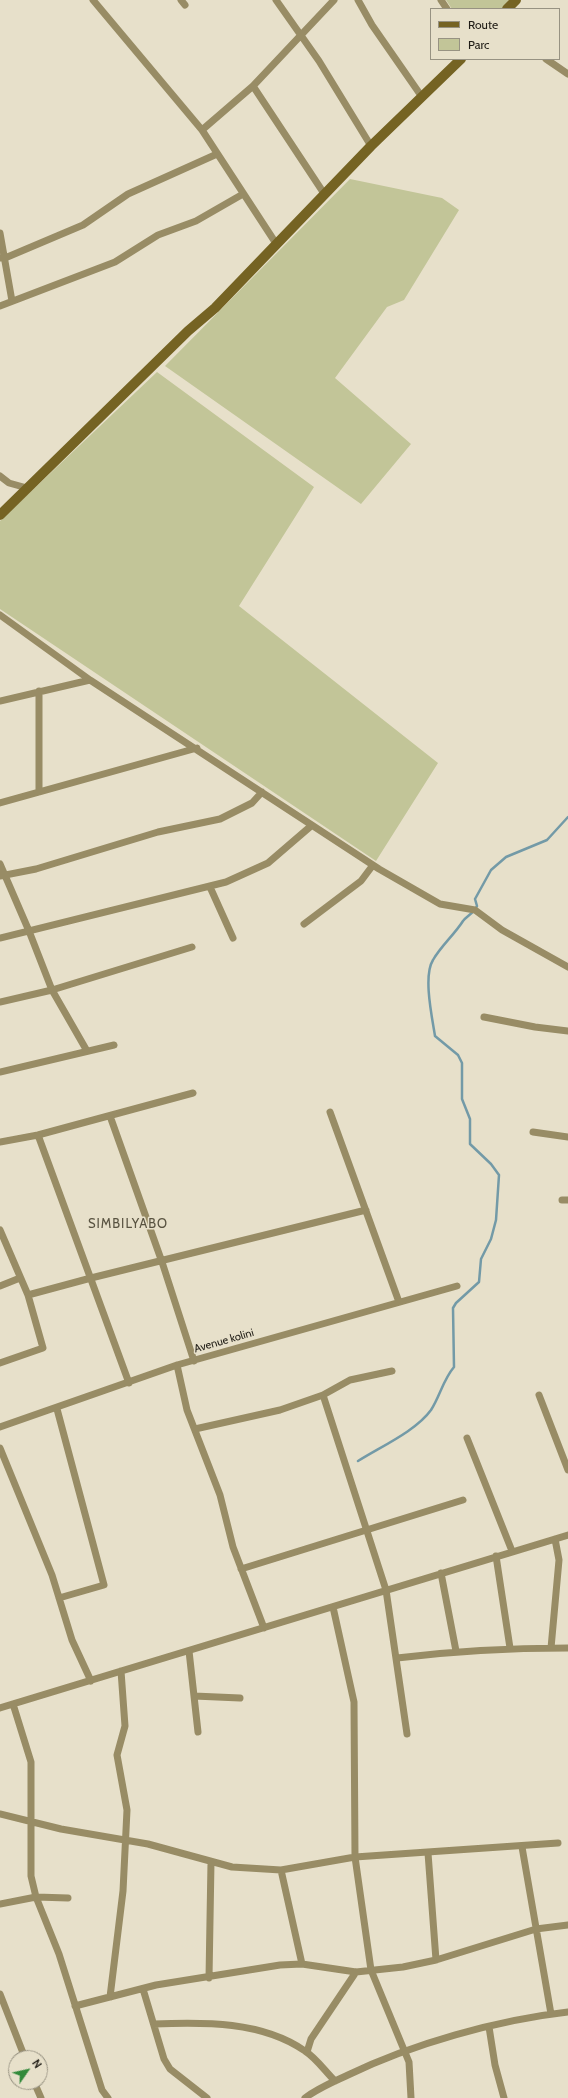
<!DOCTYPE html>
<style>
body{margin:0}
#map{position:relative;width:568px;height:2098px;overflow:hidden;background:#e7e0ca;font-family:Cabin,sans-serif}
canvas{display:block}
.legend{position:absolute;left:430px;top:8px;width:130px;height:52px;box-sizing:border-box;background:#e7e0ca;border:1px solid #979282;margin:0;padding:5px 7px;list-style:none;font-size:12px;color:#201d16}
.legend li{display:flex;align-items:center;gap:8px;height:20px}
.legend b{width:20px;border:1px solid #979282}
.north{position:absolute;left:8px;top:2050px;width:40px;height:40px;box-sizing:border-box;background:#e7e0ca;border:1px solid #979282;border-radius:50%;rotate:56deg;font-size:11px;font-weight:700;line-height:16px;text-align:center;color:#201d16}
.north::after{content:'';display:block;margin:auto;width:14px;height:18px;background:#328a3a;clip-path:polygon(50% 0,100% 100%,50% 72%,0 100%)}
</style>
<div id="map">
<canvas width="568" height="2098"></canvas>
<ul class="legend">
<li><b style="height:5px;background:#756323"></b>Route</li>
<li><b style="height:11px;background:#c2c598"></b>Parc</li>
</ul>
<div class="north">N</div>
</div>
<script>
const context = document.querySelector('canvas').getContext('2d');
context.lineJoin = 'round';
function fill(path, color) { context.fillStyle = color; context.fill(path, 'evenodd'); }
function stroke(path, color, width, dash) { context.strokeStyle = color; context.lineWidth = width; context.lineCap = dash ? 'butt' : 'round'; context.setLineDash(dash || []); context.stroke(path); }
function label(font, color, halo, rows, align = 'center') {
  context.font = font + ' Cabin,sans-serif'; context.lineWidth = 3; context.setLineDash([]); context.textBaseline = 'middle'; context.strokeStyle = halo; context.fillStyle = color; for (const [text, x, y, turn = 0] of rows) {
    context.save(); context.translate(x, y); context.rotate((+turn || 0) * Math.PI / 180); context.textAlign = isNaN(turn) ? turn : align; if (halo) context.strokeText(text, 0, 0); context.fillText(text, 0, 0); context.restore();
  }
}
fill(new Path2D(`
 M446 0H509L501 9H452Z
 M350 179 442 198 459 210 404 300 387 307 335 378 411 444 361 504 165 366Z
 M157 372 314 487 239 606 438 763 376 861 0 609V521Z`), '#c2c598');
stroke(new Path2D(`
 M358 1461C380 1447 416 1431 431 1410 440 1396 443 1380 454 1367L453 1308 456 1303 479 1282 481 1259 491 1239 496 1220 499 1175 491 1164 470 1144V1119L462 1099V1063L458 1055 435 1036C432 1017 423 976 433 960 441 946 454 935 463 921 467 916 474 913 477 906L475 899 491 870 506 857 547 840 568 817`), '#739aa7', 2.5);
stroke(new Path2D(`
 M93 0 202 130 277 245
 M181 0 185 5
 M276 0 319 61 371 146
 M358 0 372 25 422 97
 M441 0 447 9
 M546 59 568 74
 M253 86 325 195
 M202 130 253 86 334 0
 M0 233 12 301
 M0 258H5L83 225 128 194 217 154
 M0 306 115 262 158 235 196 221 243 194
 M0 476 9 483 27 488
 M0 615 90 680 379 869 440 904 475 910 502 930 568 967
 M0 701 90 680
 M39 792V691
 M0 803 197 748
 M0 864 29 931 52 990 87 1051
 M0 876 36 869 158 832 220 819 252 803 262 792
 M210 887 233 938
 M304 924 361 881 373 865
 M0 938 226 882 268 863 311 826
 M0 1002 52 990 192 947
 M484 1017 535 1027 568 1031
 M0 1072 114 1045
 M330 1112 399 1302
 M110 1116 162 1262 194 1361
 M533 1132 568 1137
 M38 1135 129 1383
 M0 1142 38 1135 193 1093
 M562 1200H568
 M0 1230 28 1295 43 1348 0 1363
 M0 1286 20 1278
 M28 1295 91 1278 366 1210
 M177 1365 187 1410 220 1495 233 1547 264 1628
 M323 1395 386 1590 407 1734
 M539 1395 568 1470
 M57 1409 104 1585 59 1598
 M0 1427 177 1365 457 1286
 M195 1429 280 1410 323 1395 350 1380 392 1371
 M467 1438 512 1551
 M0 1448 52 1575 72 1640 91 1681
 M496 1556 510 1648
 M241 1569 463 1500
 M441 1573 456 1651
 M333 1607 354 1702 355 1857 371 1970 409 2062 411 2098
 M551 1648 559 1560 555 1539
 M189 1651 198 1732
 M397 1658C454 1651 510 1648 568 1648
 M194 1696 240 1698
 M13 1704 31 1762V1876L36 1897 59 1954 102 2090 108 2098
 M0 1708 568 1535
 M0 1814 61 1829 148 1844 232 1867 281 1870 355 1857 558 1843
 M522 1847 551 2014
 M428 1853 436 1960
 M281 1870 302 1964
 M0 1904 36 1897 68 1898
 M209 1978 211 1862
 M143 1989 164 2059 170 2069 207 2098
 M0 1994 25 2058
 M110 1997 123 1891 127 1810 117 1755 125 1726 121 1671
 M75 2006 156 1985 280 1965 302 1964 356 1972 403 1967 436 1960 536 1929 568 1925
 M154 2024C204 2022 262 2021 305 2051 316 2058 325 2071 335 2081
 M489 2027 495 2065 504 2098
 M307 2052 311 2039 356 1972
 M34 2082 41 2098
 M305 2098C318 2088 333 2082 348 2075 412 2044 497 2020 568 2012`), '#988c65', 7);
stroke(new Path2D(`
 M507 9 516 0
 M0 515 188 331 215 308 371 146 461 59`), '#756323', 10);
label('11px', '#201d16', '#e7e0ca', [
 ["Avenue kolini",224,1341,-16]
]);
context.letterSpacing = '1px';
label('13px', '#595341', '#e7e0ca', [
 ["SIMBILYABO",128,1224]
]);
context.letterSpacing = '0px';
</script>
